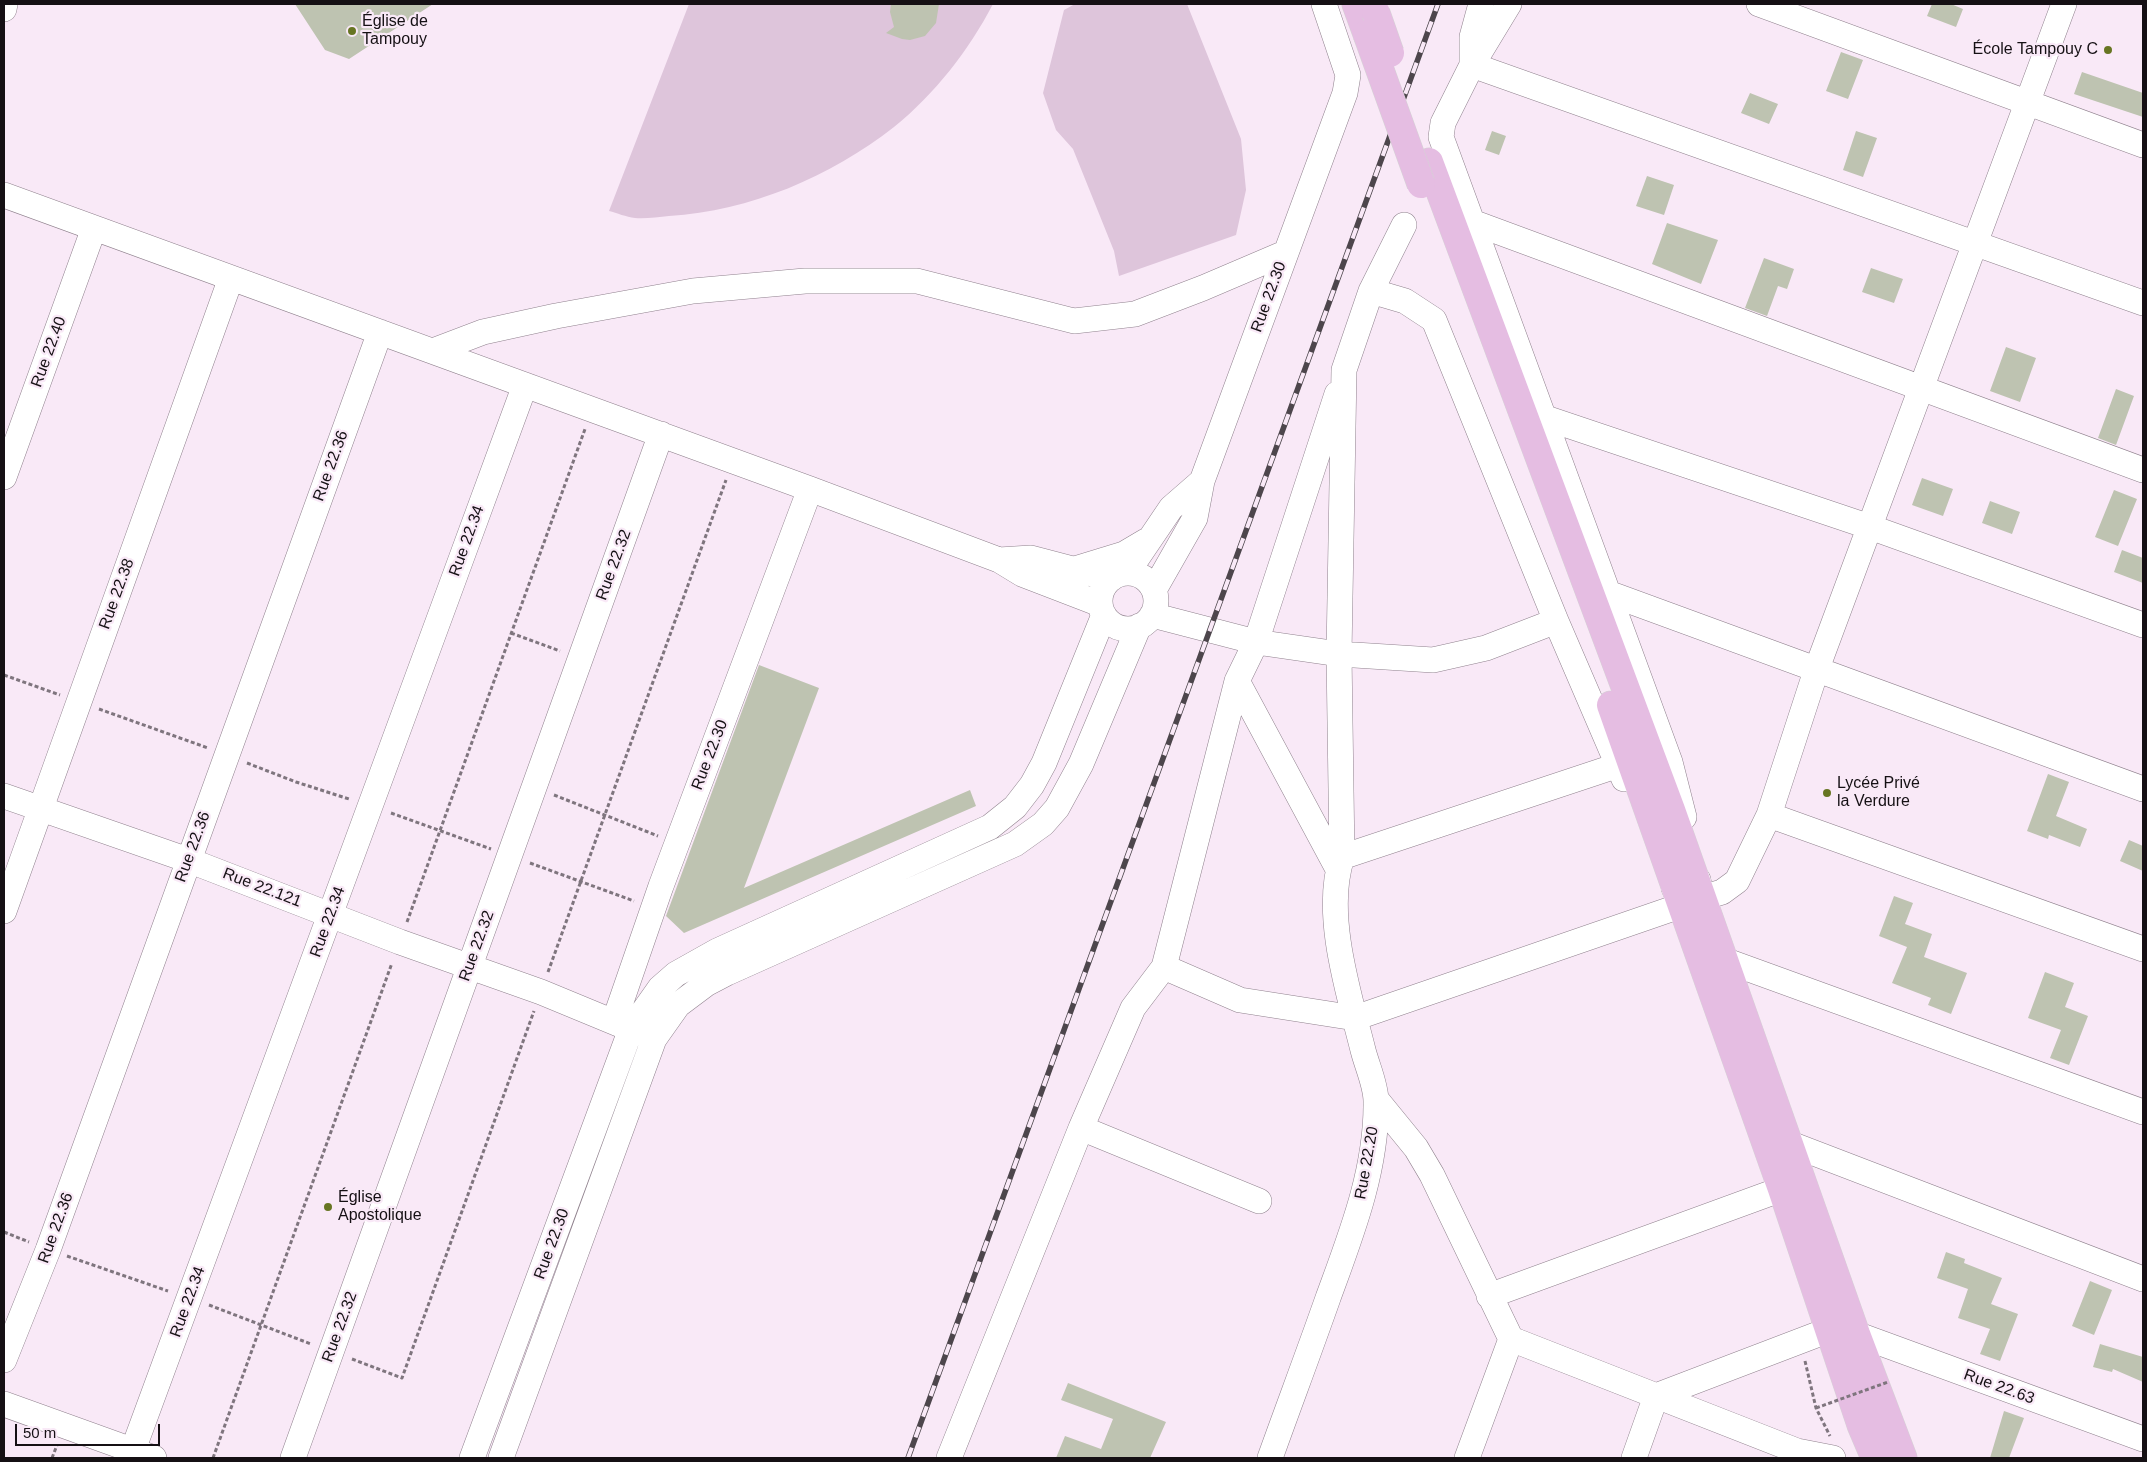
<!DOCTYPE html>
<meta charset="utf-8">
<style>
body{margin:0}
#map{position:relative;width:2147px;height:1462px;overflow:hidden;background:#f9e9f7;font-family:Helvetica,sans-serif}
canvas{display:block}
.frame{position:absolute;inset:0;border:5px solid #151014;pointer-events:none}
.scale{position:absolute;left:15px;top:1424px;width:145px;height:22px;box-sizing:border-box;border:2px solid #151014;border-top:0;padding-left:6px;font-size:15px;line-height:18px;white-space:nowrap;color:#151014;-webkit-text-stroke:4px #f9e9f7;paint-order:stroke}
</style>
<div id="map">
<canvas width="2147" height="1462"></canvas>
<div class="frame"></div>
<div class="scale">50 m</div>
</div>
<script>
const context = document.querySelector('canvas').getContext('2d');
context.lineJoin = 'round';
function fill(path, color) { context.fillStyle = color; context.fill(path, 'evenodd'); }
function stroke(path, color, width, dash) { context.strokeStyle = color; context.lineWidth = width; context.lineCap = dash ? 'butt' : 'round'; context.setLineDash(dash || []); context.stroke(path); }
function label(font, color, halo, rows, align = 'center') {
  context.font = font + ' Helvetica,sans-serif'; context.lineWidth = 4.5; context.setLineDash([]); context.textBaseline = 'middle'; context.strokeStyle = halo; context.fillStyle = color; for (const [text, x, y, turn = 0] of rows) {
    context.save(); context.translate(x, y); context.rotate((+turn || 0) * Math.PI / 180); context.textAlign = isNaN(turn) ? turn : align; if (halo) context.strokeText(text, 0, 0); context.fillText(text, 0, 0); context.restore();
  }
}
fill(new Path2D(`
 M689 4H993C969 50 935 94 894 127 830 177 750 211 669 216 658 217 645 219 635 218 626 217 617 213 609 211Z
 M1075 4H1187L1241 139 1246 190 1236 235 1119 276 1114 251 1073 149 1056 130 1043 93 1064 10Z`), '#dec5db');
fill(new Path2D(`
 M295 4H433L349 59 325 50Z
 M891 4H939L936 23 925 36 910 40 902 39 886 33 894 27 890 12Z
 M1932 4H1951L1963 9 1956 27 1927 16Z
 M1841 52 1863 60 1848 99 1826 91Z
 M2082 72 2143 93V117L2074 94Z
 M1750 93 1778 104 1769 124 1741 113Z
 M1492 131 1506 136 1499 155 1485 150Z
 M1856 131 1877 138 1863 177 1843 170Z
 M1647 176 1674 185 1664 215 1636 206Z
 M1667 223 1718 240 1701 284 1652 264Z
 M1764 258 1794 269 1787 289 1778 286 1767 316 1745 308Z
 M1871 268 1903 279 1894 303 1862 292Z
 M2006 347 2036 358 2020 402 1990 391Z
 M2116 389 2134 396 2116 445 2098 438Z
 M1922 478 1953 489 1943 516 1912 505Z
 M2114 490 2137 499 2118 546 2095 537Z
 M1990 501 2020 512 2012 534 1982 523Z
 M2122 550 2143 558V583L2114 572Z
 M759 665 819 688 744 888 970 790 976 806 684 933 666 916Z
 M2048 774 2069 782 2056 816 2087 829 2080 847 2049 835 2048 839 2027 831Z
 M2129 840 2143 846V871L2120 861Z
 M1894 896 1913 903 1905 924 1932 934 1924 957 1967 973 1951 1014 1928 1005 1931 998 1892 983 1907 947 1879 936Z
 M2045 972 2074 983 2065 1007 2088 1016 2069 1065 2050 1058 2061 1030 2028 1018Z
 M1946 1252 1965 1259 1964 1263 2002 1278 1991 1304 2018 1314 2000 1361 1980 1354 1990 1329 1958 1318 1968 1289 1937 1278Z
 M2090 1281 2112 1290 2094 1335 2072 1326Z
 M2100 1344 2143 1357V1382L2113 1369 2112 1372 2093 1367Z
 M1068 1383 1166 1422 1150 1458H1056L1065 1436 1101 1449 1113 1419 1061 1400Z
 M2004 1411 2024 1418 2009 1458H1990Z`), '#bec3b1');
const minor = new Path2D(`
 M1481 4 1472 37V65L2143 303
 M1509 4 1472 65 1443 123 1441 137 1670 762 1684 817
 M1759 4 2143 145
 M4 9 5 4
 M4 195 810 489 999 560 1022 574 1100 604
 M1472 222 2143 470
 M1371 291 1405 301 1434 320 1556 621 1624 779
 M433 351 483 332 556 316 693 291 805 281H917L1074 321 1135 314 1203 288 1285 253
 M1337 394 1256 642 1339 654 1433 660 1486 648 1556 621
 M1543 417 1870 527 2143 625
 M4 477 94 228
 M999 560 1031 558 1111 579
 M1075 569 1124 554 1146 541
 M1127 573 1171 508 1202 481
 M1100 601a28 28 0 1 1 56 0a28 28 0 1 1-56 0Z
 M1154 590 1195 518 1202 481 1345 93 1348 75 1324 4
 M1608 593 2143 789
 M1152 615 1256 642 1237 681 1338 869
 M4 796 188 860 400 942 541 992 645 1035
 M1769 815 2143 949
 M1342 857 1619 765
 M1698 880 1702 898 1722 892 1737 881 1769 815 1816 671 2064 4
 M4 911 231 278
 M1724 960 2143 1112
 M1164 967 1237 681
 M614 1022 661 886 810 489
 M1376 1099 1416 1148 1432 1175 1511 1339 1797 1451 1833 1458
 M1081 1128 1259 1201
 M1788 1143 2143 1279
 M1489 1296 1782 1189
 M1856 1334 2143 1439
 M4 1360 48 1250 380 332
 M4 1404 154 1458
 M130 1458C260 1100 394 743 525 385
 M293 1458 661 434
 M472 1458 631 1029 660 988 676 974 717 951 990 827 1015 807 1032 785 1044 763 1104 615
 M501 1458 654 1039 678 1005 706 984 727 973 1015 844 1043 824 1057 808 1081 764 1139 626
 M949 1458 1081 1128 1133 1008 1164 967 1240 1000 1355 1018 1683 905 1674 888
 M1270 1458C1289 1405 1309 1352 1328 1298 1351 1235 1377 1170 1376 1101 1376 1085 1367 1066 1363 1050 1349 994 1323 914 1342 857L1339 654 1344 370 1371 291 1404 225
 M1467 1458 1511 1339
 M1634 1458 1656 1396 1829 1330`);
const major = new Path2D(`
 M1356 4 1367 34
 M1429 162 1671 810 1856 1334 1903 1458
 M1611 705 1782 1189 1861 1425 1875 1458`);
stroke(minor, '#90828e', 26);
stroke(major, '#d5d4d5', 29);
stroke(new Path2D(`
 M511 633 560 651
 M4 675 60 695
 M99 709 208 748
 M247 763 296 782 349 799
 M554 795 658 836
 M391 813 491 849
 M530 863 634 901
 M407 922 585 429
 M548 972 726 480
 M4 1232 29 1242
 M67 1256 168 1291
 M209 1305 311 1344
 M352 1359 402 1378 534 1011
 M1805 1361 1816 1408 1830 1436
 M52 1458 57 1445
 M213 1458 392 963`), '#7f757e', 3, [4, 2.5]);
stroke(minor, '#fff', 25);
stroke(major, '#e5bde2', 28);
const rail = new Path2D(`
 M908 1458 1438 4`);
stroke(rail, '#4d464c', 5.5);
stroke(rail, '#f9e9f7', 4, [11]);
const majorBridge = new Path2D(`
 M1376 13 1390 53
 M1367 34 1421 184`);
stroke(majorBridge, '#d5d4d5', 29, []);
stroke(new Path2D(`
 M1816 1408 1888 1382`), '#7f757e', 3, [4, 2.5]);
stroke(majorBridge, '#e5bde2', 28);
for (const [x, y, r, color] of [
 [352,31,5,"#677522"],
 [2108,50,5,"#677522"],
 [1827,793,5,"#677522"],
 [328,1207,5,"#677522"]
]) { const dot = new Path2D(); dot.arc(x, y, r, 0, 2 * Math.PI); context.fillStyle = color; context.fill(dot); stroke(dot, '#f9e9f7', 2); }
label('16px', '#151014', '#f9e9f7', [
 ["Église de",362,22],
 ["Tampouy",362,40],
 ["École Tampouy C",2098,50,"right"],
 ["Lycée Privé",1837,784],
 ["la Verdure",1837,802],
 ["Église",338,1198],
 ["Apostolique",338,1216]
], 'left');
label('16px', '#151014', '#f9e9f7', [
 ["Rue 22.30",1269,297,-70],
 ["Rue 22.40",49,352,-70],
 ["Rue 22.36",331,466,-70],
 ["Rue 22.34",467,541,-70],
 ["Rue 22.32",614,565,-70],
 ["Rue 22.38",117,594,-70],
 ["Rue 22.30",710,755,-69],
 ["Rue 22.36",193,847,-70],
 ["Rue 22.121",262,888,21],
 ["Rue 22.34",328,922,-70],
 ["Rue 22.32",477,946,-70],
 ["Rue 22.20",1367,1163,-80],
 ["Rue 22.36",56,1228,-70],
 ["Rue 22.30",552,1244,-70],
 ["Rue 22.34",188,1302,-70],
 ["Rue 22.32",340,1327,-70],
 ["Rue 22.63",1999,1387,20]
]);
</script>
